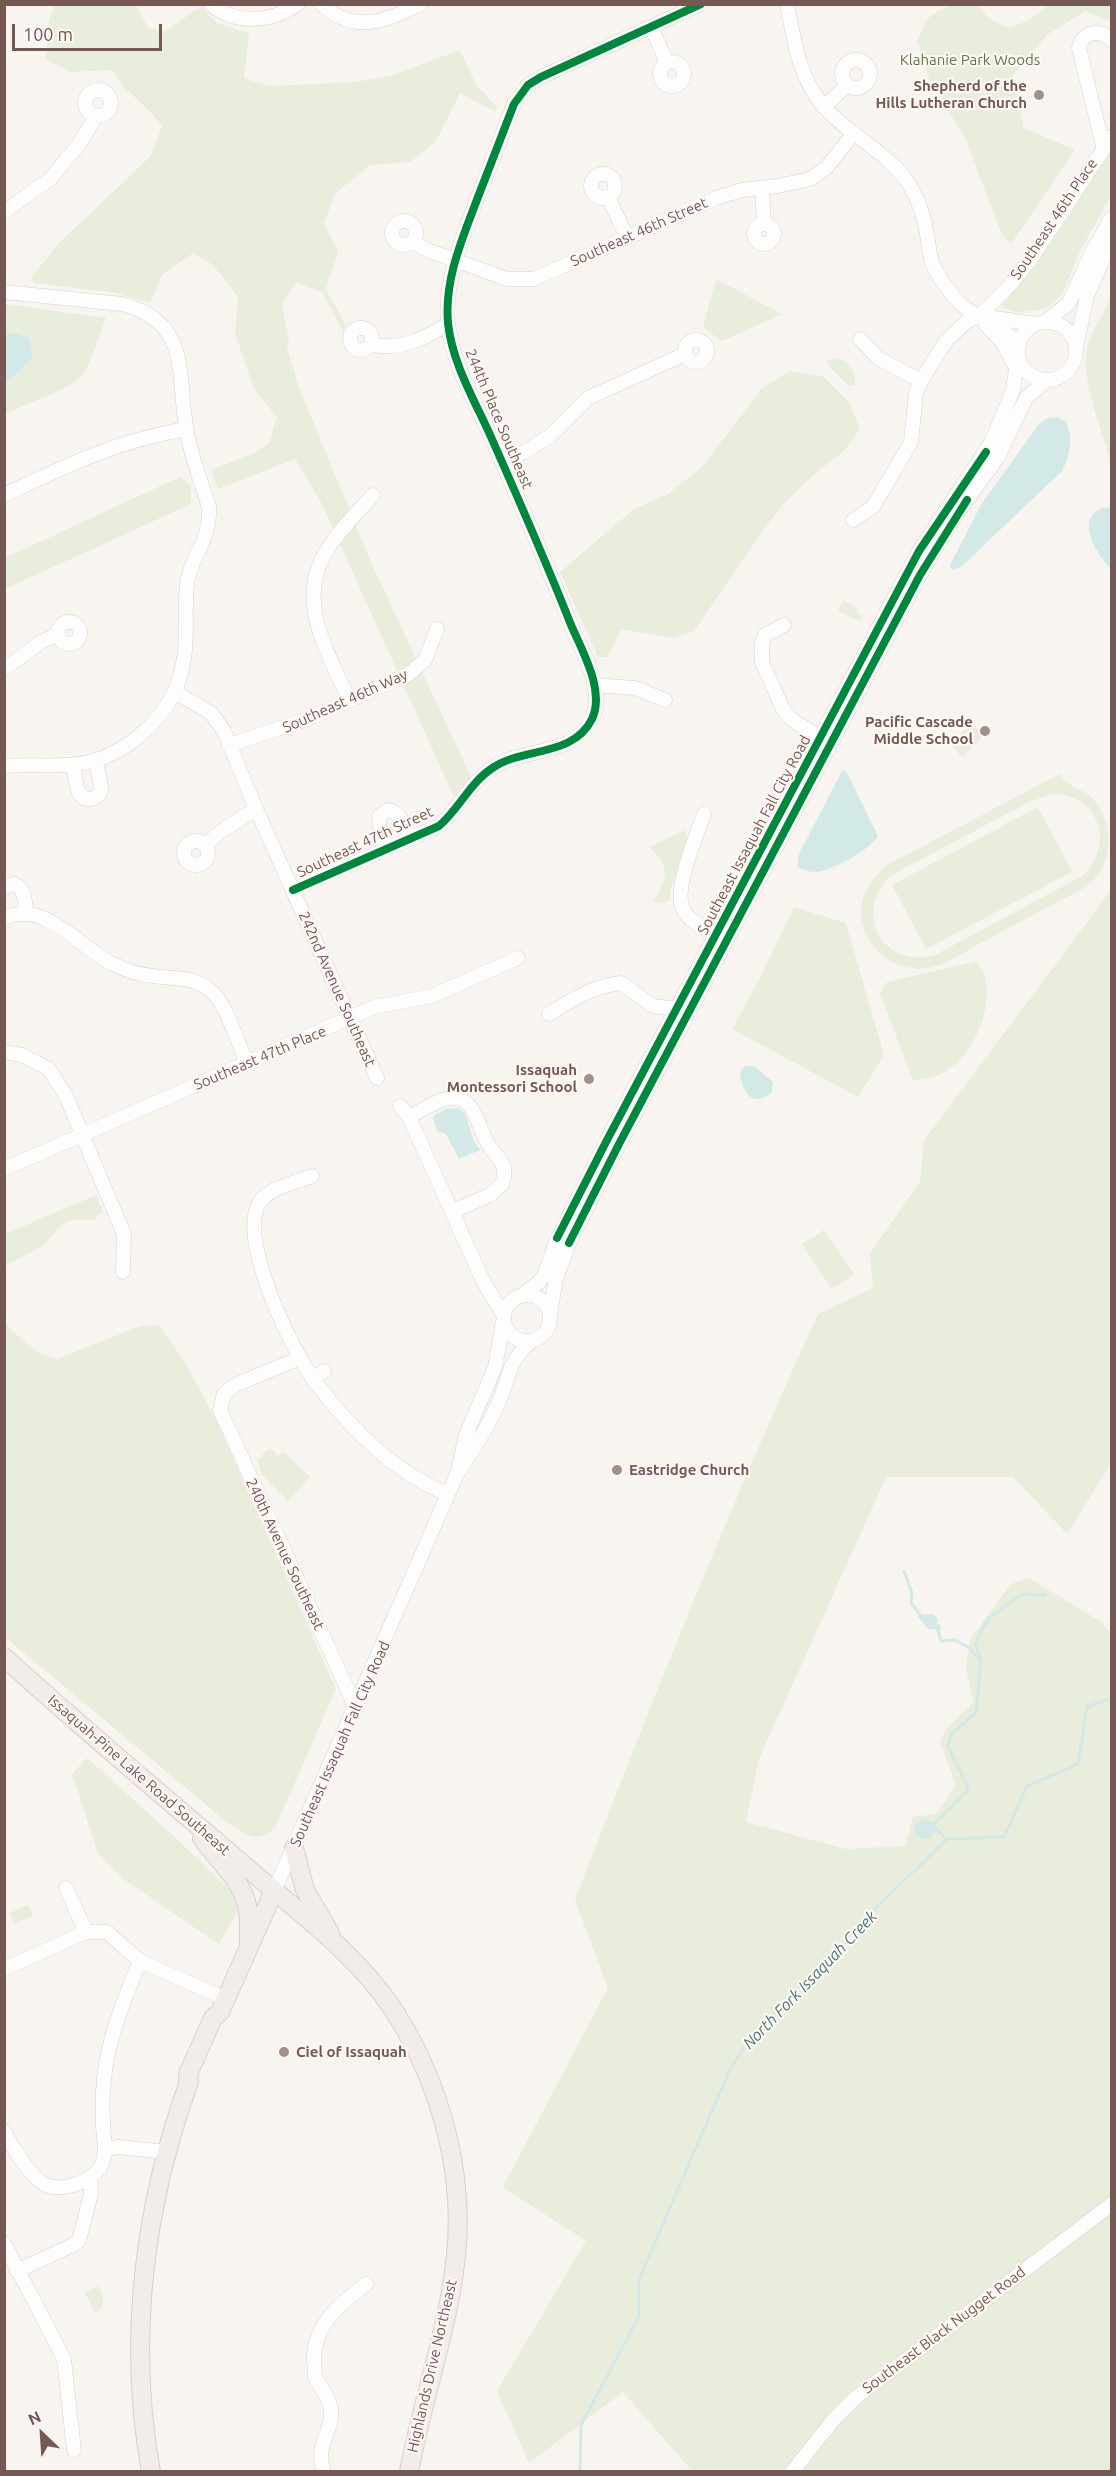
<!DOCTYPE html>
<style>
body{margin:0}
#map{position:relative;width:1116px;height:2476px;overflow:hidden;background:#f8f4f0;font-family:Ubuntu,sans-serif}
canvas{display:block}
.frame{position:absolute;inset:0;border:6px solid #755851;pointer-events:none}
.north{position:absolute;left:12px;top:2404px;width:60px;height:60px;-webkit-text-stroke:4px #fef8f4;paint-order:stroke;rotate:335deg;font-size:16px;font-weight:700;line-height:24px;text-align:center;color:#755851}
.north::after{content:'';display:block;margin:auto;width:21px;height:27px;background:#755851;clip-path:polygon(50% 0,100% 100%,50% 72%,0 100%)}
.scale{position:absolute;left:12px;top:24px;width:150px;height:27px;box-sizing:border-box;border:3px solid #755851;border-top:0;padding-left:8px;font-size:18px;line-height:21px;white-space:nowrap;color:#755851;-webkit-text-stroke:4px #fef8f4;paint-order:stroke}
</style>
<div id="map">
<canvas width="1116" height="2476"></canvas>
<div class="frame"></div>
<div class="north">N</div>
<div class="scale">100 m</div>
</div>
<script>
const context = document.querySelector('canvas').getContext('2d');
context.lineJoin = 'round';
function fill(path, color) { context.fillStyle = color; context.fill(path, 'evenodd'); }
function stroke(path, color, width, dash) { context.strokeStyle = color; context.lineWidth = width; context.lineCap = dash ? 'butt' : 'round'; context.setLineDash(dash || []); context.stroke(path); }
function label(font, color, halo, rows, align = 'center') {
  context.font = font + ' Ubuntu,sans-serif'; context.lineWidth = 4.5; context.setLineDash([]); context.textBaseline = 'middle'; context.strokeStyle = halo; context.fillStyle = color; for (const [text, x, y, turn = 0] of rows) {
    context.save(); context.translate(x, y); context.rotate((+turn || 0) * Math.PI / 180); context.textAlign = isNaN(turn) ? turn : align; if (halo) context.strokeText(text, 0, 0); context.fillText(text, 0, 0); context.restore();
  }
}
fill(new Path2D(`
 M54 5H136L148 28 164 32 200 7 217 23 249 33 244 78 270 86 355 82 390 76 460 50 476 85 497 107 496 112 460 93 436 141 410 162 370 165 335 194 324 223 338 251 326 289 346 326 343 331 322 292 296 282 282 304 289 342 287 349 300 390 371 562 471 777 454 797 321 502 295 459 218 489 211 470 255 453 269 443 277 417 254 389 235 333 238 297 213 265 193 253 163 274 150 303 115 293 35 283 31 278 59 243 150 157 162 126C151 111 140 104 129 91L127 92 112 70 71 72 46 60 49 22Z
 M949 5H978L987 17 1008 28 1028 21 1049 5H1111V22L1085 11 1047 35 1013 75 1024 128 1075 150 1011 244 1002 235 964 135 931 85 917 41 928 18Z
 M1111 149V196L1080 251 1063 293 1049 306 1038 310 1016 312 1001 307 1058 233Z
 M716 279 782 314 722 341 703 327Z
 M1111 297V461C1102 435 1080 373 1087 348 1092 330 1104 313 1111 297Z
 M5 304 106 318C99 335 94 354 86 370 77 389 23 403 5 415Z
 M830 359C847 357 857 370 855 385L848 386C842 377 829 368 827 362Z
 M791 371 824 377 849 402 860 429 845 450 816 473 787 500 764 529 694 631 674 638 621 629 608 657H598L560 572 634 509 668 494 702 467 762 388Z
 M180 477 191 485V504L5 589V558Z
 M844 600 858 609 856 612 863 617 858 621 838 610Z
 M972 723 984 736 962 757 949 743Z
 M1060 774C1067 788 1081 787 1092 798 1116 824 1115 867 1084 888 1050 906 1016 924 983 942 967 950 951 962 934 967 901 975 868 954 862 921 858 898 870 879 887 865ZM1052 794C1099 794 1115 843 1084 875L935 955C883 969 852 914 890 876L1029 802Z
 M1038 807 1072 872 926 949 892 885Z
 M686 830 687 840 670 892V900L664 903 653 902C667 880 672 866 649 847Z
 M1111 890V1463L1067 1534 1013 1477H886L759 1759 746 1822 846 1849 905 1846 913 1817 936 1814 956 1785 940 1742 946 1729 973 1703 966 1667 970 1639 1011 1584 1029 1578 1103 1623 1111 1634V2471H692L623 2392 529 2463 497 2391 586 2241 503 2187 608 1988 575 1900C651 1702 730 1506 818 1314L873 1288 870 1253 920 1182 924 1140Z
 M794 907 846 923 884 1055 858 1097 732 1029 760 978Z
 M977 961C980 967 984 973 985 978 994 1013 969 1064 936 1076 928 1079 920 1079 913 1081L880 993 887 982Z
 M96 1195 103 1211 93 1220H72L61 1225 44 1245 5 1266V1234Z
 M824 1230 854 1274 832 1289 802 1244Z
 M4 1319 10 1329 37 1352 57 1359 141 1326 159 1325 186 1364 220 1428 336 1689 275 1828C255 1845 248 1835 228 1823L5 1637Z
 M270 1448 278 1456 283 1451 310 1477 288 1501 262 1475 257 1460Z
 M87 1758 178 1840 234 1894 238 1911 219 1944 123 1879 98 1853 72 1774Z
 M28 1905 33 1916 14 1924 9 1913Z
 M99 2286 104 2301 101 2310 94 2313 85 2292Z`), '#e9eddc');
fill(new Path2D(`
 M16 333 29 338 33 356 18 373 5 382V335Z
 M1057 417 1065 421C1074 435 1070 458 1062 471L961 567 952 570 950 565 982 503 1039 424 1048 418Z
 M1103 508H1111V569C1098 555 1073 519 1103 508Z
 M842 771H845L848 775 878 836C871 849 832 871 816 872 809 872 804 870 798 867V856Z
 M745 1066 755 1067 773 1082 772 1092C765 1099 756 1102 748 1095 743 1086 735 1074 745 1066Z
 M458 1108 465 1113 474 1141 480 1150 459 1159 446 1134 437 1131 433 1116 446 1109Z
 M933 1614 938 1619 937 1624 941 1625 940 1633 938 1634 935 1629H928L918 1617 919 1615Z
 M915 1829a10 10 0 1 1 20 0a10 10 0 1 1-20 0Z`), '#d3e9e7');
stroke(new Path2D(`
 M904 1571 912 1593 911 1603 922 1617
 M938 1630 941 1641 955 1640 970 1648 979 1659
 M946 1839 933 1825 969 1789 948 1747 951 1734 976 1713 981 1661 975 1644 988 1619 1022 1594 1045 1595
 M580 2472 581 2425 639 2316V2280L730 2069 748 2041 786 2001 875 1909 947 1839 1004 1837 1027 1786 1078 1764 1087 1707 1112 1698`), '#d3e9e7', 3);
const minor = new Path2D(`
 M210 4C237 25 270 23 298 4
 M321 4C355 35 385 21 421 4
 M787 4C794 40 799 78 824 107 850 136 890 153 911 187 919 202 925 219 927 235 929 244 929 253 932 262 937 276 947 289 957 300 974 320 999 321 1019 346
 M651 27 667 63
 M842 74a14 14 0 1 1 28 0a14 14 0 1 1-28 0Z
 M660 74a12 12 0 1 1 24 0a12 12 0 1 1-24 0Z
 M85 103a13 13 0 1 1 26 0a13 13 0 1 1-26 0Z
 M824 107 847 85
 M1103 146 1079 48C1083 30 1101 29 1112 41
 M591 186a12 12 0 1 1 24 0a12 12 0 1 1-24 0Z
 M762 188 764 223
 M608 197 627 237
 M4 212 50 179 79 144 97 115
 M392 233a12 12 0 1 1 24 0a12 12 0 1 1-24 0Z
 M754 234a10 10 0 1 1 20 0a10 10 0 1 1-20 0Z
 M412 242 427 250 507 279H534L716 198 742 190 778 186 810 179 826 168 854 133
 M4 292 122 304C190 322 177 371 186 427 190 454 201 481 209 507 211 542 190 556 187 585 184 610 188 634 184 658 182 669 179 683 174 693 156 729 117 759 78 764 54 767 29 764 4 766
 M987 317 1036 324
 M1045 322 1069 303 1092 252 1112 217
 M1018 351a29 29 0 1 1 58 0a29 29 0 1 1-58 0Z
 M986 325 1002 342 1016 368
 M350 339a11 11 0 1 1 22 0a11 11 0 1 1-22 0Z
 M860 339 878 358 921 381
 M685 351a11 11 0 1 1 22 0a11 11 0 1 1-22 0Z
 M371 344C399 352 425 338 448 324
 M1076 347 1087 296 1112 239
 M503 463 526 451 550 436 588 398 685 354
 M4 495C68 465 116 441 186 429
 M853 520 873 507 911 442 916 393 921 381 946 341 966 322 979 316 1010 285 1031 259 1112 136
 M58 633a11 11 0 1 1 22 0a11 11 0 1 1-22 0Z
 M784 625 765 635 762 643V662L783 709 792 720 821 737
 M4 669 41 642 58 634
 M594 685 635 688 665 700
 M175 692 211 713 224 731 256 809 377 1078
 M349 700C329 654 295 601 326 552 338 531 357 513 373 495
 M229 745 310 718 409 674 425 660 437 629
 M73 764C75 773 75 785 79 793 84 803 100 800 101 789 101 780 97 768 95 760
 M704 814C697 835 673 889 683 909 689 922 705 928 716 935
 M184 853a12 12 0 1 1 24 0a12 12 0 1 1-24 0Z
 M205 845 223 830 256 809
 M386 849 380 832 379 816 388 810C402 812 405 828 410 839
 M4 887 14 884C26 890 25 902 26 913
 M293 890 439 826C460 808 470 782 494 767 525 747 573 757 592 719 606 689 580 648 569 620 545 559 518 498 491 437 475 401 452 363 448 323 444 279 463 237 478 197 490 166 502 135 514 104L528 85 541 77 701 4
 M4 918C45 899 79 948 113 964 125 970 140 975 153 976 174 979 192 976 210 990 226 1002 238 1044 247 1063
 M549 1014C573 999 593 986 621 983L653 1006 677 1009
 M4 1052 22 1055 49 1069 66 1096 124 1234 123 1272
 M400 1106 409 1117 484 1283 503 1314
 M409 1117C421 1111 442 1096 457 1098 477 1102 479 1133 490 1147 495 1154 500 1158 503 1166 506 1172 504 1178 502 1184L490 1195 453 1211
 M4 1169 374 1007 432 996 518 958
 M312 1176C297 1182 273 1187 262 1199 233 1232 292 1349 313 1379L324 1371
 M504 1318a23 23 0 1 1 46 0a23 23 0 1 1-46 0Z
 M522 1295 539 1282 545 1274 556 1242 607 1140 919 551 992 441 1013 390 1018 355
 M550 1314 556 1278 569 1243 619 1144 920 575 956 515 998 457 1026 398 1047 380
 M300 1358 235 1385 224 1394 220 1410 356 1708
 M313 1379C348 1426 393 1473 448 1494
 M459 1466 466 1435 495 1367 503 1322
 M66 1888 86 1932H107L140 1961 226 1999
 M274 1891 457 1474C472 1452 486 1430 497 1406 511 1376 505 1366 531 1341
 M4 1969 86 1932
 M4 2131C10 2144 32 2178 44 2184 61 2193 90 2182 100 2168 104 2162 104 2156 105 2149L118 2147 167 2152
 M105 2149C96 2072 111 2031 140 1961
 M4 2243 64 2359 74 2450
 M17 2271 75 2244 79 2240 91 2194 90 2178
 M324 2472C314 2443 333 2435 331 2409 330 2397 319 2387 315 2376 314 2372 315 2366 314 2362 313 2325 339 2305 366 2284
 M792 2472 834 2419 855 2398 1112 2204`);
const major = new Path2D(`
 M4 1657C85 1731 169 1801 252 1872 301 1914 357 1955 393 2009 429 2064 453 2133 457 2199 464 2289 425 2383 409 2472
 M202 1838C216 1859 241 1879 247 1905 250 1917 249 1930 249 1943
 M294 1848 305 1890 330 1933
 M151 2472C127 2341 144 2206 189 2082L188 2074 213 2018 220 2012 274 1891`);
stroke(minor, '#d8d1ce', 15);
stroke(major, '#d9d0cd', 20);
stroke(minor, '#fefdfd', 14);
stroke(major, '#f2ede8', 18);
stroke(new Path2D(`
 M293 890 439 826C460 808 470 782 494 767 525 747 573 757 592 719 606 689 580 648 569 620 545 559 518 498 491 437 475 401 452 363 448 323 444 279 463 237 478 197 490 166 502 135 514 104L528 85 541 77 701 4
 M557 1238 607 1140 919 551 986 452
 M569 1243 619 1144 920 575 967 500`), '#00873e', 8);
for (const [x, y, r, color] of [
 [1039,95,6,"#a38f89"],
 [985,731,6,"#a38f89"],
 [589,1079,6,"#a38f89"],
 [617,1470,6,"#a38f89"],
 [284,2052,6,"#a38f89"]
]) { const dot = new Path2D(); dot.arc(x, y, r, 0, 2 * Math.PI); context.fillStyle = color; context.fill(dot); stroke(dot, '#fef8f4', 2); }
label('15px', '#60794b', '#fef8f4', [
 ["Klahanie Park Woods",970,60]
]);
label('bold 15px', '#755851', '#fef8f4', [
 ["Shepherd of the",1027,86],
 ["Hills Lutheran Church",1027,103],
 ["Pacific Cascade",973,722],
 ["Middle School",973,739],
 ["Issaquah",577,1070],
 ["Montessori School",577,1087],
 ["Eastridge Church",629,1470,"left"],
 ["Ciel of Issaquah",296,2052,"left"]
], 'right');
label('15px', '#755851', '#fef8f4', [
 ["Southeast 46th Place",1054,219,-56],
 ["Southeast 46th Street",639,232,-24],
 ["244th Place Southeast",499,419,67],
 ["Southeast 46th Way",345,701,-24],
 ["Southeast Issaquah Fall City Road",754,835,-62],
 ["Southeast 47th Street",365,842,-25],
 ["242nd Avenue Southeast",337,989,66],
 ["Southeast 47th Place",260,1058,-23],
 ["240th Avenue Southeast",285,1554,65],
 ["Southeast Issaquah Fall City Road",340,1744,-66],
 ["Issaquah-Pine Lake Road Southeast",139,1775,41],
 ["Southeast Black Nugget Road",944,2330,-37],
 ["Highlands Drive Northeast",432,2366,-77]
]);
label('italic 16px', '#467878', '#fef8f4', [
 ["North Fork Issaquah Creek",810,1980,-46]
]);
</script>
